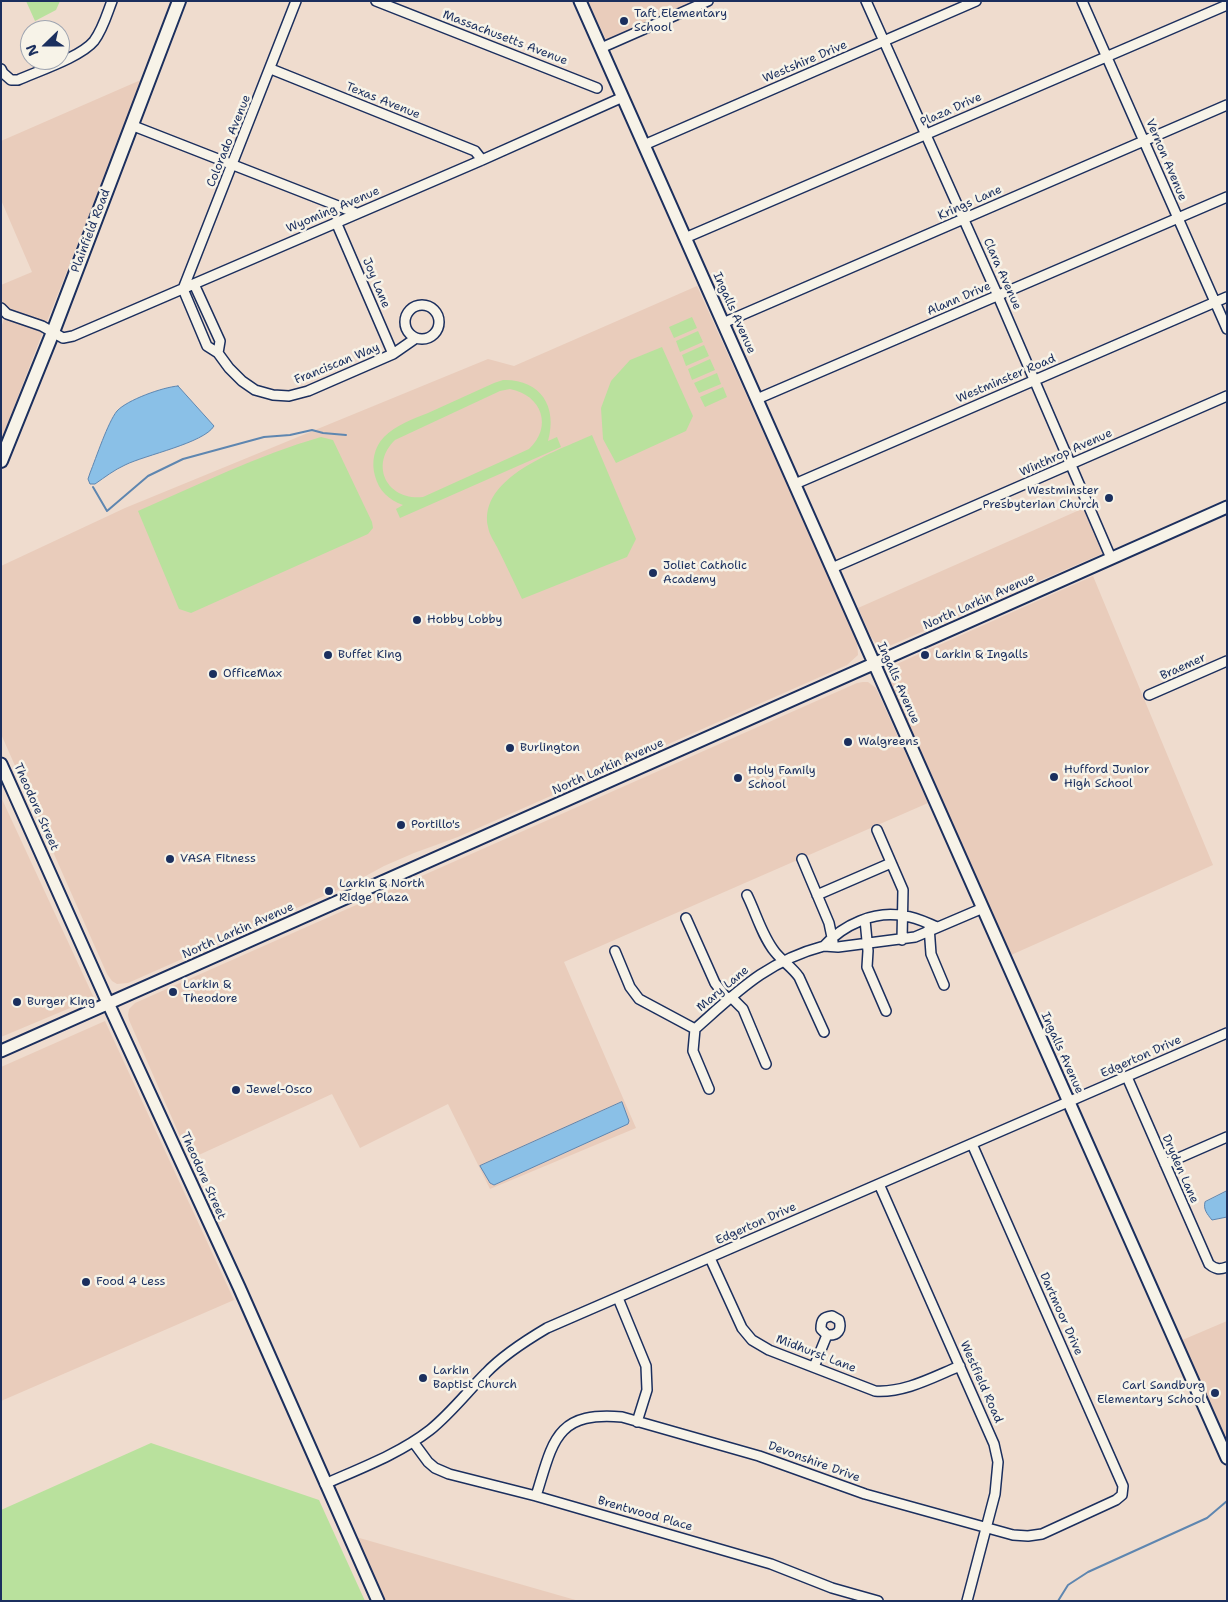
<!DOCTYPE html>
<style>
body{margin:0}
#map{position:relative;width:1228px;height:1602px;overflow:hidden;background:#efdcce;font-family:"Shantell Sans",sans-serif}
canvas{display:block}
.frame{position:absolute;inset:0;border:2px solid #1b2f5e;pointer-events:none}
.north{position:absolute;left:20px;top:20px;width:50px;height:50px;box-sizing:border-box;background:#f7f3e8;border:1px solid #9fa5b1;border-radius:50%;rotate:248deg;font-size:14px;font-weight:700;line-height:20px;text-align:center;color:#1b2f5e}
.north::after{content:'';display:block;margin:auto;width:18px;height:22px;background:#1b2f5e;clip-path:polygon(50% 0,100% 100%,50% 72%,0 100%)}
</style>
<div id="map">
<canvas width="1228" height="1602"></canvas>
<div class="frame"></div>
<div class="north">N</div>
</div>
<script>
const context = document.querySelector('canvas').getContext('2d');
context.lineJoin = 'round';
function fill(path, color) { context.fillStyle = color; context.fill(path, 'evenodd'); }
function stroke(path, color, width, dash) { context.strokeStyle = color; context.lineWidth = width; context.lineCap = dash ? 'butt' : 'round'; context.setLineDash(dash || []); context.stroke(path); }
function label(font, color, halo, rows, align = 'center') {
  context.font = font + ' "Shantell Sans",sans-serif'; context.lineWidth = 5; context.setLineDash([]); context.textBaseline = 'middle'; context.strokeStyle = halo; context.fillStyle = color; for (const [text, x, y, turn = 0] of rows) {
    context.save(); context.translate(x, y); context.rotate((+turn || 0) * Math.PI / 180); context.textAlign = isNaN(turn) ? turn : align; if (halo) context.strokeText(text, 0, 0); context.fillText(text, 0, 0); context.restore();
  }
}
fill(new Path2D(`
 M588 1H697L606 40Z
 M143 79 42 334 1 441V328L4 319 1 308V285L32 272 1 200V141Z
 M697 286 857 640 858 655 847 665 458 837 414 853 384 866 353 883 128 983 117 984 112 981 107 974 1 734V566L125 508 488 359 514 366Z
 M1093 504 1113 549 887 647 878 646 871 637 858 608Z
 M1093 576 1213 865 1011 955 891 688 890 678 893 669 899 663Z
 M863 682H868L876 688 928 803 564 962 636 1128 490 1189 448 1104 360 1148 332 1094 190 1159 129 1020 128 1015 129 1009 135 1003 857 683Z
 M1 797 94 998 1 1037Z
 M105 1021 234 1300 1 1401V1067Z
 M1227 1321V1446L1180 1341Z
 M356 1537 579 1601H385Z`), '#e9ccbb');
fill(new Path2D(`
 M26 1H60L56 10 35 21Z
 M692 317 697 328 674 338 669 327Z
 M698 331 703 342 680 352 676 341Z
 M704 345 709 356 686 366 682 355Z
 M662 347 693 416 686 431 616 463 603 439 601 408 611 381 630 360Z
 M710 359 715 370 692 380 688 369Z
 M717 373 721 384 699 393 694 383Z
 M503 380C540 379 558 406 548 441L557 437 561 447 400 518 396 509 403 505C389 500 379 491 375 476 371 463 374 447 384 437 396 425 413 419 428 413 450 403 472 393 494 383ZM510 389C542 395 553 427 529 449L423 497C387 501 369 465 395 440L500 391Z
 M723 387 727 397 705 407 700 397Z
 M592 435 636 539 627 557 522 599C514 582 506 565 497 547 494 541 489 534 488 527 478 477 557 451 592 435Z
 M321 437 333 440 372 522 373 528 368 534 191 613 179 609 138 511C198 485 258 455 321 437Z
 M151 1443 319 1500 365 1601H1V1510Z`), '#b9e19d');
const water = new Path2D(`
 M178 386 214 426C204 443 145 455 125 465 114 470 105 477 95 484H90L88 479 90 473C96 458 108 422 117 411 127 400 163 387 178 386Z
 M622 1102 629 1121 628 1124 494 1185 490 1183 480 1166Z
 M1227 1191V1217L1212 1220C1207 1214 1203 1209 1205 1202Z`);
fill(water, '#8ac0e7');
stroke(water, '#5e86b0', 1);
stroke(new Path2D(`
 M93 487 107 511 148 476 183 459 264 437 290 435 312 430 323 433 346 435
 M1058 1601 1068 1585 1088 1572 1207 1518 1227 1501`), '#5e86b0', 2);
const street = new Path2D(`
 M296 1 183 289 207 346 218 353 229 368 242 381 255 390 273 395 289 396 308 391 393 354 416 338
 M376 1 597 88
 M866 1 998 296 1111 558
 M1082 1 1227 329
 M601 48 708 1
 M1 69 3 73 11 80H18C38 71 81 57 94 41 103 29 107 14 112 1
 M271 69 475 151 482 160
 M131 125 356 213
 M644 145 976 1
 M336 222 393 354
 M685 238 1227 5
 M194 284 220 341 218 353
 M405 322a17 17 0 1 1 34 0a17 17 0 1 1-34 0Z
 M1 308 7 314 42 326 63 338 73 336 482 160 623 97
 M723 323 1227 105
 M757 399 1227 197
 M795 484 1227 297
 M832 568 1227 396
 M1149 695 1227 661
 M877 830 903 890 902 940
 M802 859 829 923 833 942
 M747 895C756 913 762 936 775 952 782 961 792 967 799 977L824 1032
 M817 895 891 863
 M686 918 715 983 728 1000
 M865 920 868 951 867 967 886 1011
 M929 926 931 954 944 985
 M937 927C927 923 916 917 904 916 875 910 843 925 824 946L838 947 915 937 983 908
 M615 951 630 987 639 999 695 1029
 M731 997 743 1009 766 1064
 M695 1029C737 992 767 961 824 946
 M695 1029 693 1051 709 1089
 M1127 1077 1209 1264C1215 1269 1219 1270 1227 1267
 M1165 1164 1227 1137
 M879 1184 994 1444 998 1462 995 1494 967 1601
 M710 1258 742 1328 752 1340 769 1350 875 1391C905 1393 933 1377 960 1366
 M618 1298 646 1366 647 1390 637 1422
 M814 1367 827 1335C838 1336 842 1330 839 1320L832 1316C823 1317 821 1320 821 1329L827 1335
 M414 1443 428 1462 435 1468 449 1474 536 1496 771 1564 832 1588 878 1601
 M325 1484C361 1468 399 1454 430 1430 451 1413 467 1392 486 1373 503 1355 525 1341 547 1328L1227 1033
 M536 1496C553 1442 555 1411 622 1417L759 1456 865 1494 1013 1535 1028 1536 1042 1534 1116 1500 1122 1495 1123 1486 972 1144`);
const secondary = new Path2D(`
 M580 1 1227 1458
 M1 764 108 1003 239 1287 378 1601
 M1 1051 1227 507`);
const primary = new Path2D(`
 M1 461 53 332 179 1`);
stroke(street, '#1b2f5e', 12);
stroke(secondary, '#1b2f5e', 15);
stroke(primary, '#1b2f5e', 16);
stroke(street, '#f7f3e8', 9);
stroke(secondary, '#f7f3e8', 11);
stroke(primary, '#f7f3e8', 12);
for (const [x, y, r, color] of [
 [624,21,5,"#1b2f5e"],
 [1109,498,5,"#1b2f5e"],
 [653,573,5,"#1b2f5e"],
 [417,620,5,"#1b2f5e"],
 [328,655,5,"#1b2f5e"],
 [925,655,5,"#1b2f5e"],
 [213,674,5,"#1b2f5e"],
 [848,742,5,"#1b2f5e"],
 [510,748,5,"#1b2f5e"],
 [1054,777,5,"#1b2f5e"],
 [738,778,5,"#1b2f5e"],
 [401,825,5,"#1b2f5e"],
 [170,859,5,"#1b2f5e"],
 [329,891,5,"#1b2f5e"],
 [173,992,5,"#1b2f5e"],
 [17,1002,5,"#1b2f5e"],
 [236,1090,5,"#1b2f5e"],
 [86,1282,5,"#1b2f5e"],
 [423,1378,5,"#1b2f5e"],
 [1215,1393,5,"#1b2f5e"]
]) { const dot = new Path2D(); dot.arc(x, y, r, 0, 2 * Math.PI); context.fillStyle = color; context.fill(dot); stroke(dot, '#f7f3e8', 2); }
label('12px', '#1b2f5e', '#f7f3e8', [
 ["Taft Elementary",634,14],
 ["School",634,28],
 ["Westminster",1099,491,"right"],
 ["Presbyterian Church",1099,505,"right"],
 ["Joliet Catholic",663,566],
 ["Academy",663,580],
 ["Hobby Lobby",427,620],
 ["Buffet King",338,655],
 ["Larkin & Ingalls",935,655],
 ["OfficeMax",223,674],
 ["Walgreens",858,742],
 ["Burlington",520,748],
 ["Hufford Junior",1064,770],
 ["High School",1064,784],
 ["Holy Family",748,771],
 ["School",748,785],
 ["Portillo's",411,825],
 ["VASA Fitness",180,859],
 ["Larkin & North",339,884],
 ["Ridge Plaza",339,898],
 ["Larkin &",183,985],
 ["Theodore",183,999],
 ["Burger King",27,1002],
 ["Jewel-Osco",246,1090],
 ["Food 4 Less",96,1282],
 ["Larkin",433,1371],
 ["Baptist Church",433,1385],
 ["Carl Sandburg",1205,1386,"right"],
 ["Elementary School",1205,1400,"right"]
], 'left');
label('12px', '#1b2f5e', '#f7f3e8', [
 ["Massachusetts Avenue",505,38,21],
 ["Westshire Drive",805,62,-23],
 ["Texas Avenue",383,101,22],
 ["Plaza Drive",951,110,-24],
 ["Colorado Avenue",229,141,-68],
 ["Vernon Avenue",1166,160,67],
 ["Krings Lane",970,203,-24],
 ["Wyoming Avenue",333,210,-23],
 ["Plainfield Road",91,231,-69],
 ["Clara Avenue",1002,274,66],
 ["Joy Lane",376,283,67],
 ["Alann Drive",959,299,-23],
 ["Ingalls Avenue",734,313,66],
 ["Franciscan Way",337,364,-22],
 ["Westminster Road",1006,379,-23],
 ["Winthrop Avenue",1066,453,-24],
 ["North Larkin Avenue",979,602,-24],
 ["Braemer",1183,667,-24],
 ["Ingalls Avenue",898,683,66],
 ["North Larkin Avenue",608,767,-24],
 ["Theodore Street",36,807,66],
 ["North Larkin Avenue",238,931,-24],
 ["Mary Lane",723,989,-40],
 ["Ingalls Avenue",1062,1053,66],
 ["Edgerton Drive",1141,1057,-24],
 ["Dryden Lane",1180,1169,66],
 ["Theodore Street",203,1176,66],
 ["Edgerton Drive",756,1224,-24],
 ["Dartmoor Drive",1061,1314,66],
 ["Midhurst Lane",816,1354,21],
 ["Westfield Road",981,1382,66],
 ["Devonshire Drive",814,1462,20],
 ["Brentwood Place",645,1514,16]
]);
</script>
